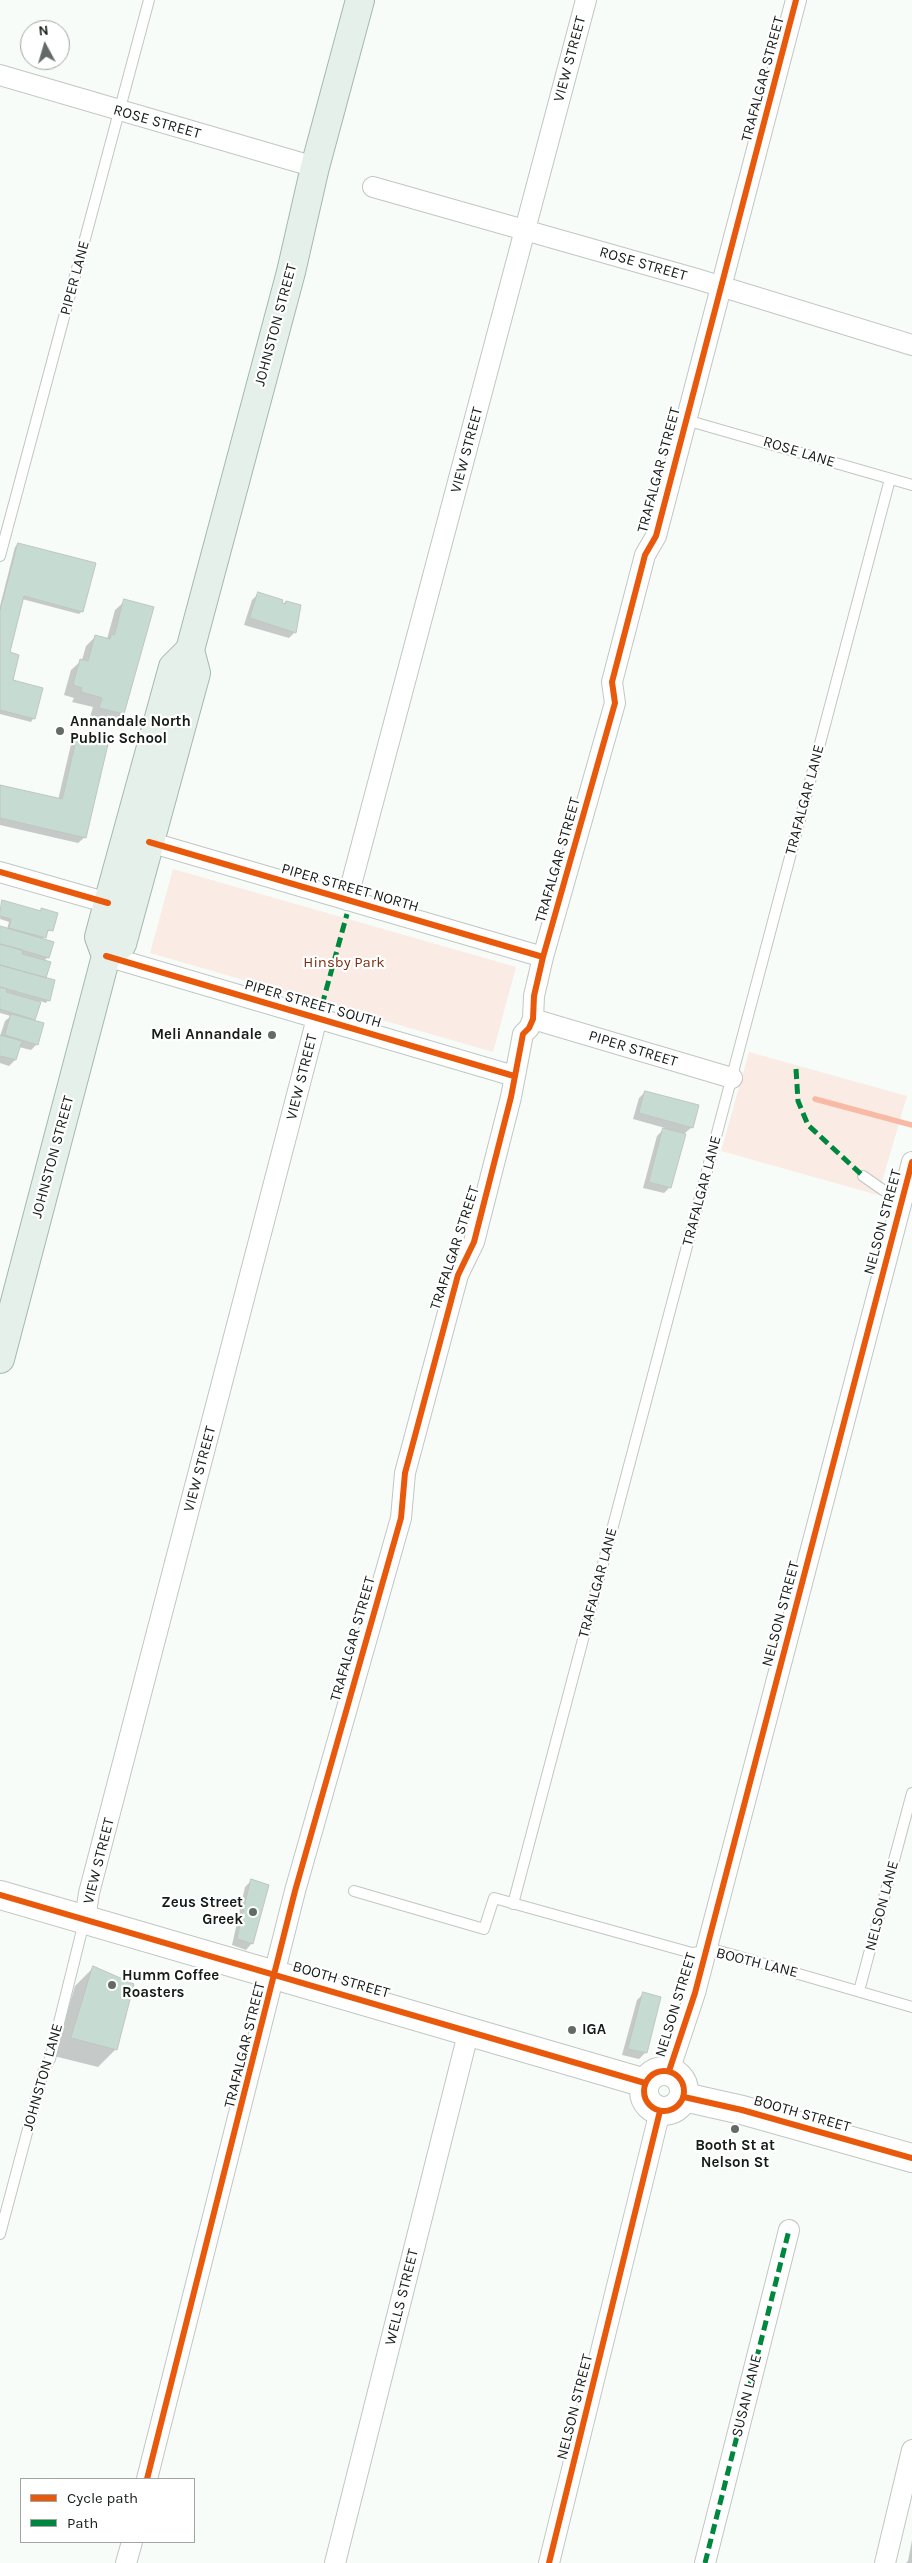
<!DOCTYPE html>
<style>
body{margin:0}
#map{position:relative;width:912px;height:2563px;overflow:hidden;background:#f7fcf9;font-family:Karla,sans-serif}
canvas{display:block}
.legend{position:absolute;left:20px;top:2478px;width:175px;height:65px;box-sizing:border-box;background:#fff;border:1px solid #a1a5a3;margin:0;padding:6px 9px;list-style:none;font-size:15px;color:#151d19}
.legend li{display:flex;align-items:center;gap:10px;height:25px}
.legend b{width:25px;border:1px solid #a1a5a3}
.north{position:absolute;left:20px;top:20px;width:50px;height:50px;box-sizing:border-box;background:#fff;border:1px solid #a1a5a3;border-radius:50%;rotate:354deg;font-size:14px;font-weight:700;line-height:20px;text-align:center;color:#151d19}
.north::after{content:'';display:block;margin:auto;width:18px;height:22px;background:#646b67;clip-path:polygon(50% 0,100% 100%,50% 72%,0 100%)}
</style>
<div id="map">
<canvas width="912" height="2563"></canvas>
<ul class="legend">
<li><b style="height:6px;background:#e8590c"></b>Cycle path</li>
<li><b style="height:6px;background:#00873e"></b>Path</li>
</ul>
<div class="north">N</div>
</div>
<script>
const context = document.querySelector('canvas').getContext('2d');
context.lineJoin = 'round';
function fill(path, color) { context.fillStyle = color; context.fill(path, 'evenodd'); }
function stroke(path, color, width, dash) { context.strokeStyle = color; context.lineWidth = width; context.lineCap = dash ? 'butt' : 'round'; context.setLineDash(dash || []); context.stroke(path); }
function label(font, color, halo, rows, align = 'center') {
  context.font = font + ' Karla,sans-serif'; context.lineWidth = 4.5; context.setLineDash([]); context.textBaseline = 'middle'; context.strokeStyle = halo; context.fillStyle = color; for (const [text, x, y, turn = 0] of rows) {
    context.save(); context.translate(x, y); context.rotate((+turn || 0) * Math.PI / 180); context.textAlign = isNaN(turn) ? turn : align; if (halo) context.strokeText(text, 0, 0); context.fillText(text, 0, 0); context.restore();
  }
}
fill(new Path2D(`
 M173 869 516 967 493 1052 150 953Z
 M749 1052 907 1096 878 1195 721 1151Z`), '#faebe4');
fill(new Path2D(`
 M18 544 82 611 79 614 22 599 8 653 11 681 41 689 33 719 31 722 0 714V606L15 547Z
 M258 594 280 604 286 602 295 632 289 638 244 625 252 600Z
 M125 601 123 714 113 723 90 717 93 707 72 702 74 698 64 695 71 670 82 660 86 646 96 636 107 639 115 610Z
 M79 734 85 837 78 843 0 825V786L58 800 72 740Z
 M2 902 40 912 42 910 52 930 46 932 42 940 48 957 44 961 48 1000 46 1003 40 1001 32 1021 37 1044 31 1050 19 1047 15 1060 9 1066 0 1063V1036L5 1021 11 1016 0 1013V927L7 929 9 922 0 919Z
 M645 1092 692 1127 685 1133 670 1187 664 1193 643 1188 657 1136 665 1128 633 1119 639 1098Z
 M251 1881 252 1943 246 1950 232 1945 245 1887Z
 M93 1968 116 2049 98 2067 54 2056 75 1986Z
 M643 1994 646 2052 639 2059 622 2055 637 2000Z
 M912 2540V2563H906L908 2561Z`), '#0003');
stroke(new Path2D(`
 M815 1099 912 1125`), '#f8baa4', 5.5);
const building = new Path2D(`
 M18 543 96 563 83 612 24 596 10 652 19 655 13 680 43 688 35 719 0 710V611Z
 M258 592 283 600 282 603 285 604 286 601 301 605 296 633 250 618Z
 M124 599 154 607 124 714 99 708 102 698 81 692 82 688 73 685 80 659 88 661 95 635 110 639 111 634 114 635Z
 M78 733 109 740 86 838 0 818V785L62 799Z
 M2 900 41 911V908L58 913 53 931 48 930 46 938 9 928 11 919 0 916Z
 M0 926 54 942 49 958 0 944Z
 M0 944 23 950 22 954 51 962 46 978 0 965Z
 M0 965 55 980 50 1001 0 987Z
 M0 987 7 989 6 992 41 1002 35 1020 0 1009Z
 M11 1014 44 1023 38 1045 5 1035Z
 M0 1035 22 1041 16 1060 0 1056Z
 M645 1091 699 1105 693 1128 639 1113Z
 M663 1128 686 1134 671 1188 649 1182Z
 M251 1879 269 1885 253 1944 237 1939Z
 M93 1966 134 1984 117 2050 71 2038Z
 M643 1992 661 1997 647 2053 628 2049Z`);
fill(building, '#c6dcd2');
stroke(building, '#bfc5c2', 1);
const lane = new Path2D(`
 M686 420 912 485
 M0 556 149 0
 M863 1176 883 1190 903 1196
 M354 1891 484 1929 494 1898 692 1953 715 1950 730 1954 912 2007
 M513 1904 890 479
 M859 1991 912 1793
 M0 2234 44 2069 50 2059 84 1922`);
const street = new Path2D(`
 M0 75 315 167
 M373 187 697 279 912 345
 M149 842 543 957
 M0 872 108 903
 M347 900 586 0
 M106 956 514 1076
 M533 1019 732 1078
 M85 1919 89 1893 317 1018
 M669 2071 695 1993 912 1162
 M147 2479 295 1891 401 1518 405 1473 458 1275 474 1242 511 1097 523 1034 529 1028 533 1019 534 996 543 957 615 703 612 682 645 555 656 536 796 0
 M126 2563 132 2542
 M335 2563 469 2030
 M549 2563 660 2111
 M705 2563 789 2230
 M885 2563 912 2450`);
const secondary = new Path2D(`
 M0 1895 645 2083
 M644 2091a20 20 0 1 1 40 0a20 20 0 1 1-40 0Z
 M684 2097 742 2110 912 2158`);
const primary = new Path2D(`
 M106 956 122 944 196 673 190 650 291 272 315 167 360 0
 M0 1359 106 956 99 937 108 903 173 667 190 650`);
stroke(lane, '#c0c7c3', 12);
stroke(street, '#c0c7c3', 22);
stroke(secondary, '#c0c7c3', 30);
stroke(primary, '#a4b8b0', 30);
stroke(lane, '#fefffe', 10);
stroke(street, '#fefffe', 20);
stroke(secondary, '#fefffe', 28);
stroke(primary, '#e5f0eb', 28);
stroke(new Path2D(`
 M322 1005 347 914
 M796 1069 798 1101 808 1125 863 1176
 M705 2563 789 2230`), '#00873e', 5, [10, 5]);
stroke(new Path2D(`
 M149 842 543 957
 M0 872 108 903
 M106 956 514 1076
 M0 1895 645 2083
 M644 2091a20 20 0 1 1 40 0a20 20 0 1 1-40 0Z
 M669 2071 695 1993 912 1162
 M684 2097 742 2110 912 2158
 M147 2479 295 1891 401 1518 405 1473 458 1275 474 1242 511 1097 523 1034 529 1028 533 1019 534 996 543 957 615 703 612 682 645 555 656 536 796 0
 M549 2563 660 2111`), '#e8590c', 6);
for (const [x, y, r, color] of [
 [60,731,5,"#646b67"],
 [272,1035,5,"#646b67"],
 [253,1912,5,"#646b67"],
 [112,1985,5,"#646b67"],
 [572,2030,5,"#646b67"],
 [735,2129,5,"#646b67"]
]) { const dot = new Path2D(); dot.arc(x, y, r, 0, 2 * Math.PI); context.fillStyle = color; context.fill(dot); stroke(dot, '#fff', 2); }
label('15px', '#151d19', '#fff', [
 ["VIEW STREET",570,59,-75],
 ["TRAFALGAR STREET",763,79,-75],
 ["ROSE STREET",157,122,16],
 ["ROSE STREET",643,264,16],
 ["PIPER LANE",75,278,-75],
 ["JOHNSTON STREET",276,325,-75],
 ["VIEW STREET",467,450,-75],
 ["ROSE LANE",799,452,17],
 ["TRAFALGAR STREET",659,470,-75],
 ["TRAFALGAR LANE",805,800,-75],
 ["TRAFALGAR STREET",558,860,-74],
 ["PIPER STREET NORTH",350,888,16],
 ["PIPER STREET SOUTH",313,1004,16],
 ["PIPER STREET",633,1049,17],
 ["VIEW STREET",302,1077,-76],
 ["JOHNSTON STREET",53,1157,-75],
 ["TRAFALGAR LANE",702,1191,-75],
 ["NELSON STREET",883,1222,-75],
 ["TRAFALGAR STREET",455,1248,-72],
 ["VIEW STREET",200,1469,-75],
 ["TRAFALGAR LANE",598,1583,-75],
 ["NELSON STREET",781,1614,-75],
 ["TRAFALGAR STREET",353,1639,-74],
 ["VIEW STREET",99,1861,-76],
 ["NELSON LANE",882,1906,-75],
 ["BOOTH LANE",757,1963,14],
 ["BOOTH STREET",341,1980,16],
 ["NELSON STREET",676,2005,-73],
 ["TRAFALGAR STREET",245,2045,-76],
 ["JOHNSTON LANE",43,2077,-74],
 ["BOOTH STREET",802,2114,16],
 ["WELLS STREET",402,2297,-76],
 ["SUSAN LANE",747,2396,-76],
 ["NELSON STREET",575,2407,-76]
]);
label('bold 15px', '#151d19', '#fff', [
 ["Annandale North",70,722],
 ["Public School",70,739],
 ["Meli Annandale",262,1035,"right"],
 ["Zeus Street",243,1903,"right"],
 ["Greek",243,1920,"right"],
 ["Humm Coffee",122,1976],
 ["Roasters",122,1993],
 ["IGA",582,2030],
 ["Booth St at",735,2146,"center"],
 ["Nelson St",735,2163,"center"]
], 'left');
label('15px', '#7e2e0f', '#fff', [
 ["Hinsby Park",344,963]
]);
</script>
